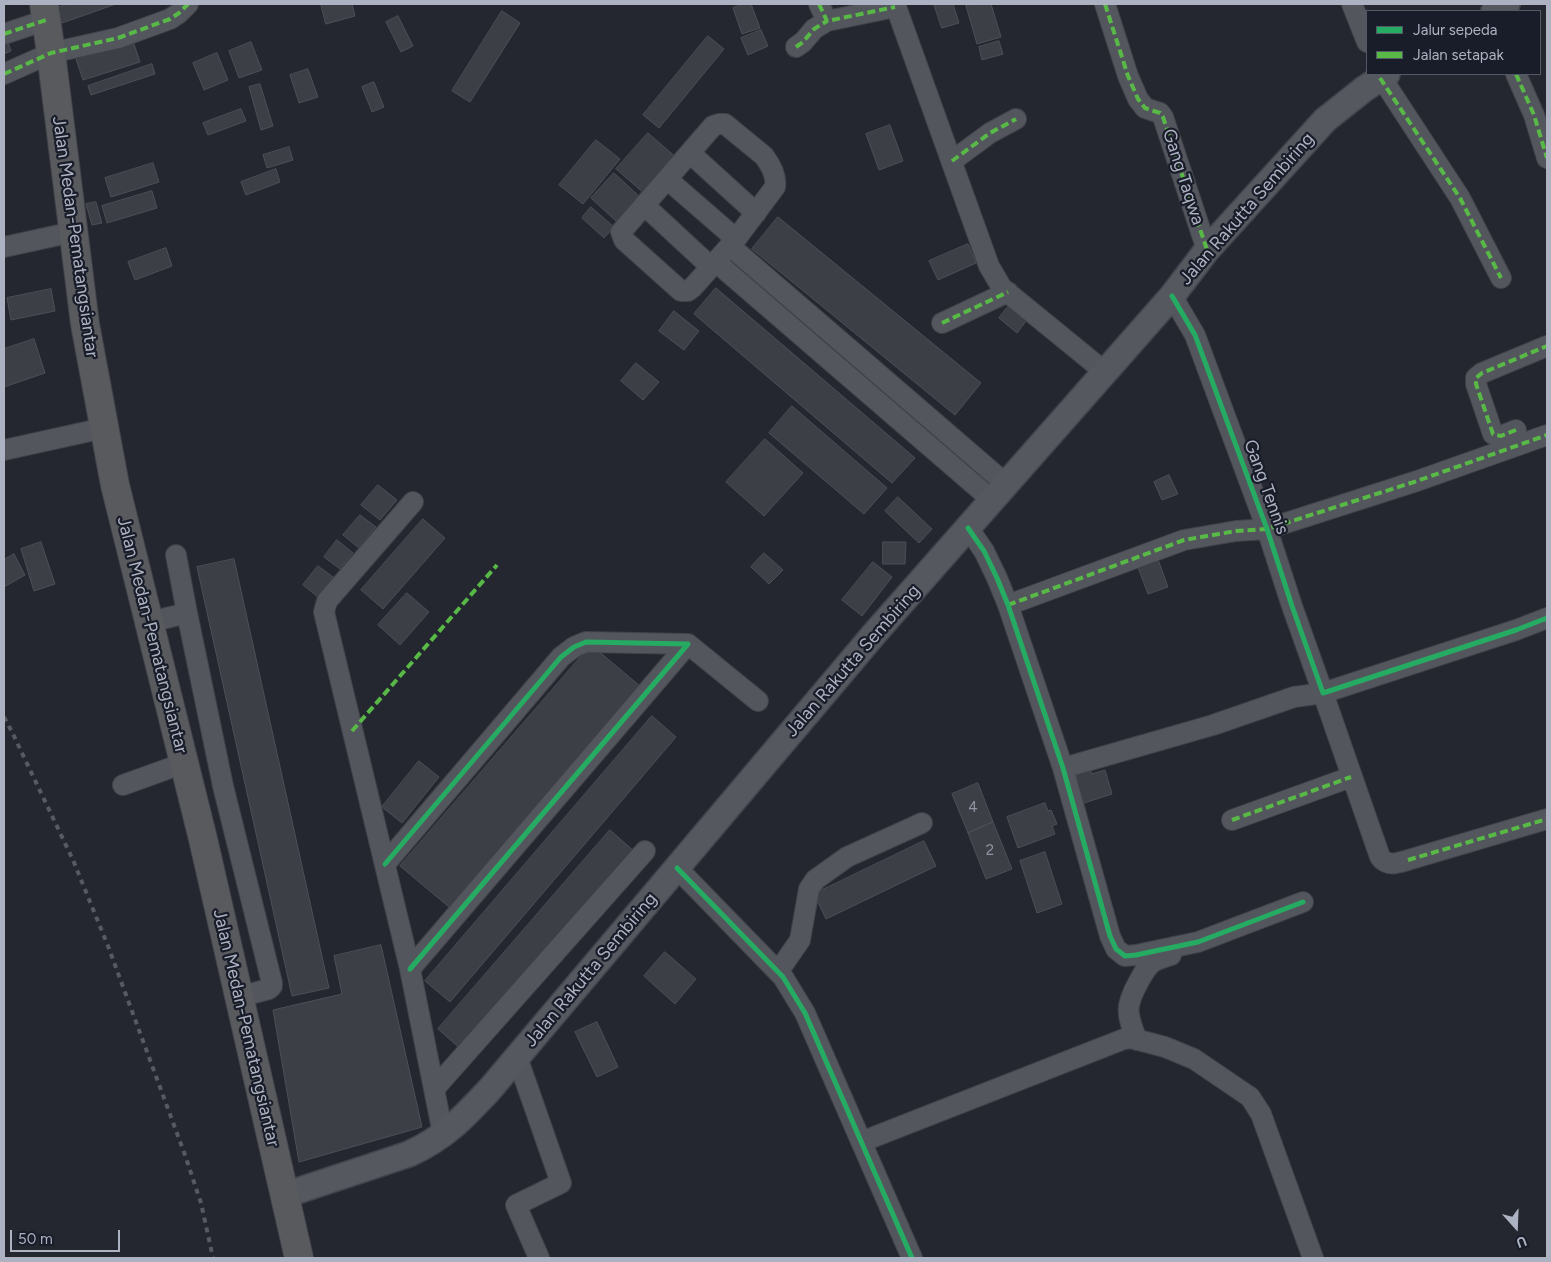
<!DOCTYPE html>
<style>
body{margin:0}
#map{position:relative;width:1551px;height:1262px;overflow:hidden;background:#24272f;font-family:Figtree,sans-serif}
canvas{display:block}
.frame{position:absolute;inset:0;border:5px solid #adb2c2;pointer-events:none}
.legend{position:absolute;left:1366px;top:10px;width:175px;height:65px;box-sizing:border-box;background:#191d29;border:1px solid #545966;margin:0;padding:6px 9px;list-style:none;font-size:15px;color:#adb2c2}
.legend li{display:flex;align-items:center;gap:10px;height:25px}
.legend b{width:25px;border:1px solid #545966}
.north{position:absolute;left:1491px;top:1202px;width:50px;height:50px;-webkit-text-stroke:4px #191d29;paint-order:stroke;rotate:160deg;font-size:14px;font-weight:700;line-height:20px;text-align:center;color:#adb2c2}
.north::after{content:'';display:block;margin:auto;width:18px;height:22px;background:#adb2c2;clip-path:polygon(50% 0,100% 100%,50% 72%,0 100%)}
.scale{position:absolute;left:10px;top:1230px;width:110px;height:22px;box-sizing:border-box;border:2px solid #adb2c2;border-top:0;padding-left:6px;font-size:15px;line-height:18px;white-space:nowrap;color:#adb2c2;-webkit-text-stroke:4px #191d29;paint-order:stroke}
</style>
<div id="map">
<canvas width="1551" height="1262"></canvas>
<div class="frame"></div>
<ul class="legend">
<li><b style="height:6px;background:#26ab63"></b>Jalur sepeda</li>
<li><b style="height:6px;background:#58b947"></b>Jalan setapak</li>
</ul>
<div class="north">U</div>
<div class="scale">50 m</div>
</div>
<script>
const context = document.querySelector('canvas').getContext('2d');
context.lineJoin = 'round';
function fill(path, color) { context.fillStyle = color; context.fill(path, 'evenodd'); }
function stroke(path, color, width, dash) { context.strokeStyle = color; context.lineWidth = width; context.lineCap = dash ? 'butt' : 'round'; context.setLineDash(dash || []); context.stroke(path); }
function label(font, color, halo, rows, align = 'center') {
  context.font = font + ' Figtree,sans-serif'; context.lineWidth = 4.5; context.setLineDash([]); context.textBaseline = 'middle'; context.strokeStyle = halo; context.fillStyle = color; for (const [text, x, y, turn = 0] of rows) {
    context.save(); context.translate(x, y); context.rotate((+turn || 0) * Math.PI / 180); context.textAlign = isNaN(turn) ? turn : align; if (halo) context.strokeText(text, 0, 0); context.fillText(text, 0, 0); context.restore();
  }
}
const building = new Path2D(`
 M69 4H116L62 23 57 8Z
 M321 4H352L355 16 326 24Z
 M743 4H751L760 28 742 34 733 8Z
 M934 4H953L959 23 942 28Z
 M973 4H991L1001 37 977 44 966 6Z
 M502 11 520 23 470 102 452 91Z
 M398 16 413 46 401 52 386 22Z
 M761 30 768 46 748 55 741 38Z
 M708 36 724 49 659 128 643 115Z
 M132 38 140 62 83 80 75 56Z
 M999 41 1003 54 982 60 979 47Z
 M8 42 11 51 4 54V43Z
 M251 42 262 70 239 78 229 51Z
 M217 53 228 80 204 90 193 63Z
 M152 64 155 74 91 95 88 86Z
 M308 69 318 97 299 103 290 75Z
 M374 82 384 107 372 112 362 87Z
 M260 84 273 126 261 130 249 87Z
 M241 109 246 121 208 135 203 123Z
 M890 125 903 161 879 170 866 134Z
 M648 133 678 159 646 195 616 169Z
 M596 140 620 159 583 204 559 185Z
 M289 147 293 160 267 168 263 155Z
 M153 163 159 182 111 197 105 178Z
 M276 169 280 182 246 195 241 182Z
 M614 173 640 197 617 222 591 198Z
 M152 191 157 208 107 223 102 206Z
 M96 202 102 223 92 225 86 204Z
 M591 207 614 227 604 238 582 218Z
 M778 217 981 383 955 415 752 249Z
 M968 244 976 263 938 280 929 261Z
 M166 248 172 266 135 280 128 262Z
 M716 288 915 458 892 483 694 314Z
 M51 289 55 311 11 320 7 298Z
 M1011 303 1029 317 1017 333 999 318Z
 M674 311 699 331 684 350 659 331Z
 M34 339 45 373 4 387V349Z
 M636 363 659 382 643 400 621 381Z
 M792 406 887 488 864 514 769 433Z
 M765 439 803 473 764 516 726 482Z
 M1169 475 1178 494 1162 500 1154 482Z
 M378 485 397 500 380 520 361 505Z
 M898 497 932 529 919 543 885 511Z
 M360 515 376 527 359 548 343 535Z
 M423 519 445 538 383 609 361 590Z
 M337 540 353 553 340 569 324 557Z
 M41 542 55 584 34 591 21 549Z
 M883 542H906L905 564H883Z
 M764 553 783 570 769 584 751 567Z
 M14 554 25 575 4 587V560Z
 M1156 554 1168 587 1148 594 1136 562Z
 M234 559 329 988 292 996 197 567Z
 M873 562 892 577 862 616 842 600Z
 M318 566 333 577 318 597 303 585Z
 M407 593 429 612 400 645 378 625Z
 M591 645 640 686 449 907 400 866Z
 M652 716 676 737 450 1002 425 981Z
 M419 761 439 777 402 823 382 807Z
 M1090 769 1092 774 1105 770 1112 794 1078 805 1071 781 1077 780 1075 773Z
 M978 783 993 822 968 833 952 794Z
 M1045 803 1048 811 1051 810 1057 824 1052 826 1055 834 1018 848 1007 817Z
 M993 822 1012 869 986 879 968 833Z
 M610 830 635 852 463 1051 438 1029Z
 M924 841 936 866 826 919 814 894Z
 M1045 852 1062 904 1037 913 1020 861Z
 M381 945 422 1127 299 1162 273 1010 342 994 334 956Z
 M665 952 696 979 675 1004 644 976Z
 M597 1022 618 1067 597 1077 575 1032Z`);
fill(building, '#3d3f46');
stroke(building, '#4c4f58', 1);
const minor = new Path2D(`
 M819 4 827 21 895 7
 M895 4 989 266 1002 288 1105 372
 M1105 4 1128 76 1138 99 1145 108 1160 113 1163 117 1207 250
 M1352 4 1367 42
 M4 34 46 20
 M796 47 803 42 814 29 827 21
 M4 74 51 53 118 38 170 19 179 13 188 4
 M1379 74 1460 198 1501 278
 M1516 74 1534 115 1547 158
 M719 124H725L764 156C770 164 777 176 775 187L736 239 711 267 692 288 688 291H681L624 240 621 232 713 126Z
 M690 153 756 213
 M952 161 990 133 1016 119
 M667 179 736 239
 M644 205 711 267
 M730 246 1006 484
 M4 247 73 232
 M716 262 992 500
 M1172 296 1195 335 1267 529 1292 606 1323 693 1516 630 1547 618
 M942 323 1008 292
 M1516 430 1501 436 1493 434 1476 384V378L1482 373 1547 346
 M4 450 104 428
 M413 502 327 601 324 612 410 969 443 1134
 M968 528 984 551 997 578 1008 605 1063 768 1110 936 1116 949 1125 956 1136 955 1198 942 1303 902
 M176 555 187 613
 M1008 605 1184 540 1236 531 1267 529 1417 481 1547 435
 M150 622 187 613 223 786 272 983V986L269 989 239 997
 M688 644 758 701
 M1063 768 1213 725 1294 697 1323 693 1380 857C1387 867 1398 863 1408 860L1547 819
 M123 785 184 763
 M1232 820 1351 777
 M385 864 561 657 574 647 586 642 688 644 410 969
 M677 868 783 977 805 1013 912 1258
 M778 972 800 940 809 889 815 880 847 857 922 823
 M1137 1040C1126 1013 1125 1006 1139 981 1143 974 1146 967 1153 962 1158 959 1165 957 1171 955
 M517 1057 561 1183 516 1205 539 1258
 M435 1088 645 851
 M861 1142 1124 1039 1131 1038 1165 1047 1194 1059 1250 1097 1261 1114 1313 1258`);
const major = new Path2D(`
 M1494 11 1507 4
 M285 1195 409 1154C446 1137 464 1117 491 1088L875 633 1172 296 1207 250 1325 120 1364 89 1387 74`);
const highway = new Path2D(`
 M44 4 51 53 85 324 115 485 203 839 299 1258`);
stroke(minor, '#404248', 22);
stroke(major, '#41444c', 28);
stroke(highway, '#41434b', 30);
stroke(minor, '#54565e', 20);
stroke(major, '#565860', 25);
stroke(highway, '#585a5e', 28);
stroke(new Path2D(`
 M4 717 12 732 73 860 108 946 185 1155 201 1203 213 1258`), '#575a61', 4, [5, 5]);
stroke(new Path2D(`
 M819 4 827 21 895 7
 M1105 4 1128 76 1138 99 1145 108 1160 113 1163 117 1207 250
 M4 34 46 20
 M796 47 803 42 814 29 827 21
 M4 74 51 53 118 38 170 19 179 13 188 4
 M1516 74 1534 115 1547 158
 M1380 78 1460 198 1501 278
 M952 161 990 133 1016 119
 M942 323 1008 292
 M1516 430 1501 436 1493 434 1476 384V378L1482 373 1547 346
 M1008 605 1184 540 1236 531 1267 529 1417 481 1547 435
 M352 731 497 565
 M1232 820 1351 777
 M1408 860 1547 819`), '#58b947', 4, [8, 4]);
stroke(new Path2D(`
 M1172 296 1195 335 1267 529 1292 606 1323 693 1516 630 1547 618
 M968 528 984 551 997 578 1008 605 1063 768 1110 936 1116 949 1125 956 1136 955 1198 942 1303 902
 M385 864 561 657 574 647 586 642 688 644 410 969
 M677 868 783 977 805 1013 912 1258`), '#26ab63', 5);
label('15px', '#9195a3', null, [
 ["4",973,808],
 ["2",990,851]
]);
label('18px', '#adb2c2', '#191d29', [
 ["Gang Taqwa",1183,177,72],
 ["Jalan Rakutta Sembiring",1247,209,-49],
 ["Jalan Medan-Pematangsiantar",75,237,82],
 ["Gang Tennis",1266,487,70],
 ["Jalan Medan-Pematangsiantar",152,635,76],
 ["Jalan Rakutta Sembiring",853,661,-49],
 ["Jalan Rakutta Sembiring",591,970,-50],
 ["Jalan Medan-Pematangsiantar",246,1028,77]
]);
</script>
